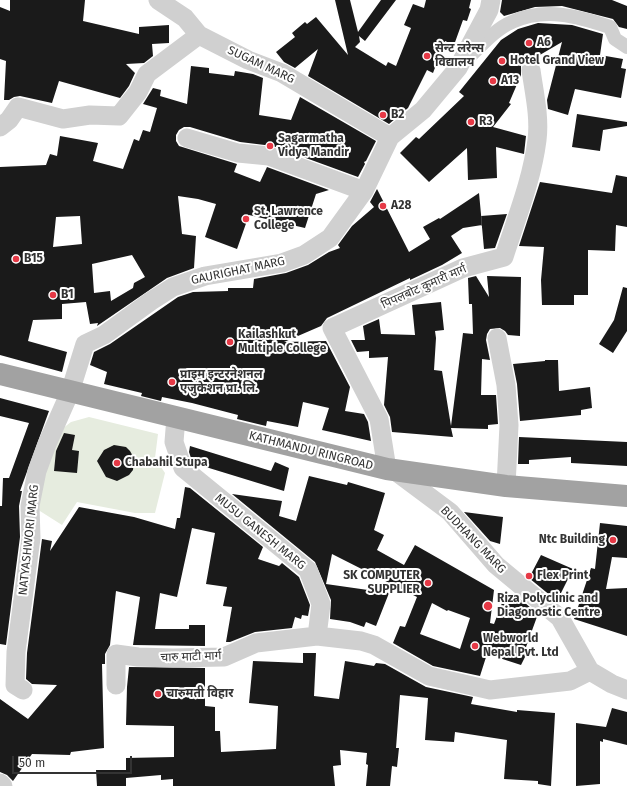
<!DOCTYPE html>
<meta charset="utf-8">
<style>
body{margin:0}
#map{position:relative;width:627px;height:786px;overflow:hidden;background:#fff;font-family:"Fira Sans",sans-serif}
canvas{display:block}
.scale{position:absolute;left:12px;top:756px;width:120px;height:18px;box-sizing:border-box;border:2px solid #333;border-top:0;padding-left:5px;font-size:12px;line-height:14px;white-space:nowrap;color:#333;-webkit-text-stroke:3px #fff;paint-order:stroke}
</style>
<div id="map">
<canvas width="627" height="786"></canvas>
<div class="scale">50 m</div>
</div>
<script>
const context = document.querySelector('canvas').getContext('2d');
context.lineJoin = 'round';
function fill(path, color) { context.fillStyle = color; context.fill(path, 'evenodd'); }
function stroke(path, color, width, dash) { context.strokeStyle = color; context.lineWidth = width; context.lineCap = dash ? 'butt' : 'round'; context.setLineDash(dash || []); context.stroke(path); }
function label(font, color, halo, rows, align = 'center') {
  context.font = font + ' "Fira Sans","Noto Sans Devanagari",sans-serif'; context.lineWidth = 4; context.setLineDash([]); context.textBaseline = 'middle'; context.strokeStyle = halo; context.fillStyle = color; for (const [text, x, y, turn = 0] of rows) {
    context.save(); context.translate(x, y); context.rotate((+turn || 0) * Math.PI / 180); context.textAlign = isNaN(turn) ? turn : align; if (halo) context.strokeText(text, 0, 0); context.fillText(text, 0, 0); context.restore();
  }
}
fill(new Path2D(`
 M89 417 158 434 155 458 165 473 155 513H135L77 502 62 525 32 506 62 429 71 422Z`), '#e6ecdf');
fill(new Path2D(`
 M10 0H85L83 21 139 34V27L169 25V43L152 44 153 56 144 63 126 64 135 73 129 86 120 98 59 81 52 103 20 96 14 97 9 100H4L6 61 0 59V7L10 11Z
 M335 0H350L358 32 381 0H396L365 41 359 36 360 42 355 47 386 66 388 62 396 66 411 28 404 25 413 4 424 8 426 0H471L469 8 471 9 467 21 463 20 454 45 445 41 433 73 427 70 408 108 389 124 308 76 318 49 295 68 284 62 276 52 295 37 292 33 305 22 307 24 316 17 348 55Z
 M502 0H612L627 6V29L619 27 613 19 562 6 535 7 504 16 500 12Z
 M538 23 572 25 603 34 600 55 623 59 621 68 626 69 621 98 575 89 568 115 548 109 547 100 562 42 533 59 524 62 521 66V75L509 103 511 104 493 127 526 136 524 154 496 147 497 178 468 180 467 148 429 182 400 153 416 137 419 139 464 96 459 92 501 40 518 29Z
 M191 66 209 68V73L234 76 235 71 253 74 263 78 259 115 291 120 300 97 376 141 366 161 364 162 365 164 358 177 273 146 240 142 190 127H184L179 130 176 135V141L179 146 237 164 234 172 260 182 267 167 329 190 316 194 305 228 249 215 237 249 205 237 216 204 198 199 178 196 182 234 196 236 194 268 167 278 97 326 98 323 90 324 86 302 62 304V319L33 320 28 341 67 352 62 372 0 355V167L46 165 50 154 57 156 60 136 98 143 93 161 123 169 134 139 139 141 143 130 150 132 157 108 143 104 153 88 161 90 160 96 187 104ZM80 216 82 244 53 247 56 217ZM132 255 145 277 134 283 133 288 111 301 110 291 94 293 92 264Z
 M577 114 627 122V126L603 130 600 151 572 147Z
 M616 175 627 177V227L616 225 615 251 588 250V295H574V305H542L541 280 544 247 519 246 540 182 612 193Z
 M377 189 409 252 430 239 423 227 439 218 440 219 479 193 482 225 463 228 451 236 462 253 442 265 410 280V278L327 318 321 326 284 342 326 341 350 387 345 411 364 414 368 422 371 441 322 430 329 408 303 402 298 427 267 421 266 426 237 419 238 415 192 403 162 397 161 401 141 396 142 393 104 384 107 372 90 365 94 352 110 344 178 297 193 292 228 291V288H253L254 279 286 273 308 265 329 252 340 248 338 245 352 226 374 207 370 202Z
 M507 214 495 248 484 249 481 216Z
 M476 276 489 297 487 276 521 277 520 336 508 335 505 331 500 328 490 329 487 334 486 340 490 360 482 359 481 395H496L498 424 488 425V429L451 428 453 437 392 432 390 417 384 405 388 357 369 358V351L357 352 351 340H365L363 326 379 319 381 334 415 335 412 305 441 302 444 330 435 331 436 338 434 370 442 371 451 426 463 333 473 334 472 304H469L468 278Z
 M623 287 627 288V331L613 353 599 344 614 320Z
 M545 360H558L559 391 590 387 592 408 581 410V415L520 421 517 384 513 364 545 361Z
 M0 398 49 411 20 491H22L19 506 20 537 6 645 0 644V506H2L3 478H9L29 423 0 416Z
 M64 433 75 435 72 450 79 451 77 473 54 471 56 451Z
 M519 437 627 442V466L571 463V457L529 460V464H518Z
 M114 445 126 447 130 451 134 458 133 470 129 475 117 481 106 477 97 461 104 450Z
 M190 446 271 471 275 462 289 468 284 491 196 464 192 461 189 452Z
 M309 476 347 485 348 482 385 493 374 530 384 535 377 550 404 565 415 545 494 590 490 623 494 624 505 595 516 601 518 597 538 614 526 647 529 649 521 665 487 654 480 676 433 666 393 643 400 626 405 627 417 597 332 554 326 584 389 593 376 626 366 622 364 627 350 622 330 619 331 600 315 562 232 494 282 501 279 516 296 521ZM432 603 447 611 448 610 470 618 460 649 420 634Z
 M185 487 190 488 263 547 258 559 279 566 282 563 299 577 310 605 308 616 302 615 301 619 295 617 292 628 255 632 230 642H226L232 607 223 606 227 587 206 584 215 533 192 528 177 597 160 593 155 629H189V625H205V646L133 645 140 597 116 591 110 645 105 654V664H102L104 748 71 752 70 755 32 754 13 781 7 775 0 772V699L28 719 57 685 32 684 26 679 27 653 42 539 52 541 50 551 79 507 134 517 175 529 177 518H180Z
 M464 512 503 517 500 544 490 541Z
 M600 523 627 526V558L612 557 606 589 627 588V636L574 619 591 568 595 569Z
 M541 555 573 569 557 601 529 578Z
 M303 653H316L314 696 339 699 345 661 374 666 376 663 385 664 426 687 473 697 471 704 517 712V710L555 713 551 786 538 784V781L504 779 507 740 455 732 454 742 425 740 428 698 400 695 396 748H399L397 767 392 766 390 786H366L368 765 366 764 367 753 340 750 341 765 333 766 335 786H173V779L161 780V775L126 778V786H97L96 770H126V758L174 757V726L126 725 127 687 129 667 205 668V706L215 707V731H220L221 752 276 749 278 706 249 703 253 661 303 663Z
 M612 708 627 712V745L603 739V742L600 741V784L576 786V723L606 727Z`), '#1a1a1a');
stroke(new Path2D(`
 M467 59C480 47 495 29 512 22 545 7 577 16 610 27L615 39 627 47`), '#d0d0d0', 14);
stroke(new Path2D(`
 M158 0 185 18 199 35 248 60 282 73 390 137
 M0 127 9 120 18 107 63 119 90 115 119 116 138 92 147 74 199 35
 M187 138 238 153 269 156 364 191
 M497 338 506 385 509 425 506 486
 M176 417 174 442 183 468 308 570 321 604 317 636 361 641 374 645 429 676 490 690 570 681 590 671
 M387 469 379 419 332 328 463 268 504 257C516 219 532 180 537 140 540 117 534 92 531 70
 M395 471 450 512 496 565 560 618 590 671 612 684 627 690
 M116 685V654L138 657 173 658 224 657 256 643 317 636
 M23 690 15 685 16 652 31 538 30 506 37 471 47 444 70 392 85 344 104 335 151 301 173 287 205 276 282 263 304 255 330 238 364 191 390 137 423 110 458 68 489 10 491 0
 M0 783 3 786`), '#d0d0d0', 19);
stroke(new Path2D(`
 M0 374 387 469 506 486 627 496`), '#a2a2a2', 22);
for (const [x, y, r, color] of [
 [529,43,4,"#e63946"],
 [427,56,4,"#e63946"],
 [502,61,4,"#e63946"],
 [493,81,4,"#e63946"],
 [383,115,4,"#e63946"],
 [471,122,4,"#e63946"],
 [270,146,4,"#e63946"],
 [383,206,4,"#e63946"],
 [246,219,4,"#e63946"],
 [16,259,4,"#e63946"],
 [53,295,4,"#e63946"],
 [230,342,4,"#e63946"],
 [172,382,4,"#e63946"],
 [117,463,4,"#e63946"],
 [613,540,4,"#e63946"],
 [529,576,4,"#e63946"],
 [428,583,4,"#e63946"],
 [488,606,5,"#e63946"],
 [475,646,4,"#e63946"],
 [158,694,4,"#e63946"]
]) { const dot = new Path2D(); dot.arc(x, y, r, 0, 2 * Math.PI); context.fillStyle = color; context.fill(dot); stroke(dot, '#fff', 1.5); }
label('bold 12px', '#333', '#fff', [
 ["A6",537,43],
 ["सेन्ट लरेन्स",435,49],
 ["विद्यालय",435,63],
 ["Hotel Grand View",510,61],
 ["A13",501,81],
 ["B2",391,115],
 ["R3",479,122],
 ["Sagarmatha",278,139],
 ["Vidya Mandir",278,153],
 ["A28",391,206],
 ["St. Lawrence",254,212],
 ["College",254,226],
 ["B15",24,259],
 ["B1",61,295],
 ["Kailashkut",238,335],
 ["Multiple College",238,349],
 ["प्राइम इन्टरनेशनल",180,375],
 ["एजुकेशन प्रा. लि.",180,389],
 ["Chabahil Stupa",125,463],
 ["Ntc Building",605,540,"right"],
 ["SK COMPUTER",420,576,"right"],
 ["SUPPLIER",420,590,"right"],
 ["Flex Print",537,576],
 ["Riza Polyclinic and",497,599],
 ["Diagonostic Centre",497,613],
 ["Webworld",483,639],
 ["Nepal Pvt. Ltd",483,653],
 ["चारुमती विहार",166,694]
], 'left');
label('12px', '#333', '#fff', [
 ["SUGAM MARG",261,65,25],
 ["GAURIGHAT MARG",238,271,-12],
 ["पिपलबोट कुमारी मार्ग",424,287,-24],
 ["KATHMANDU RINGROAD",311,451,14],
 ["MUSU GANESH MARG",260,532,39],
 ["NATYASHWORI MARG",29,540,-84],
 ["BUDHANG MARG",473,540,46],
 ["चारु माटी मार्ग",191,657,-2]
]);
</script>
